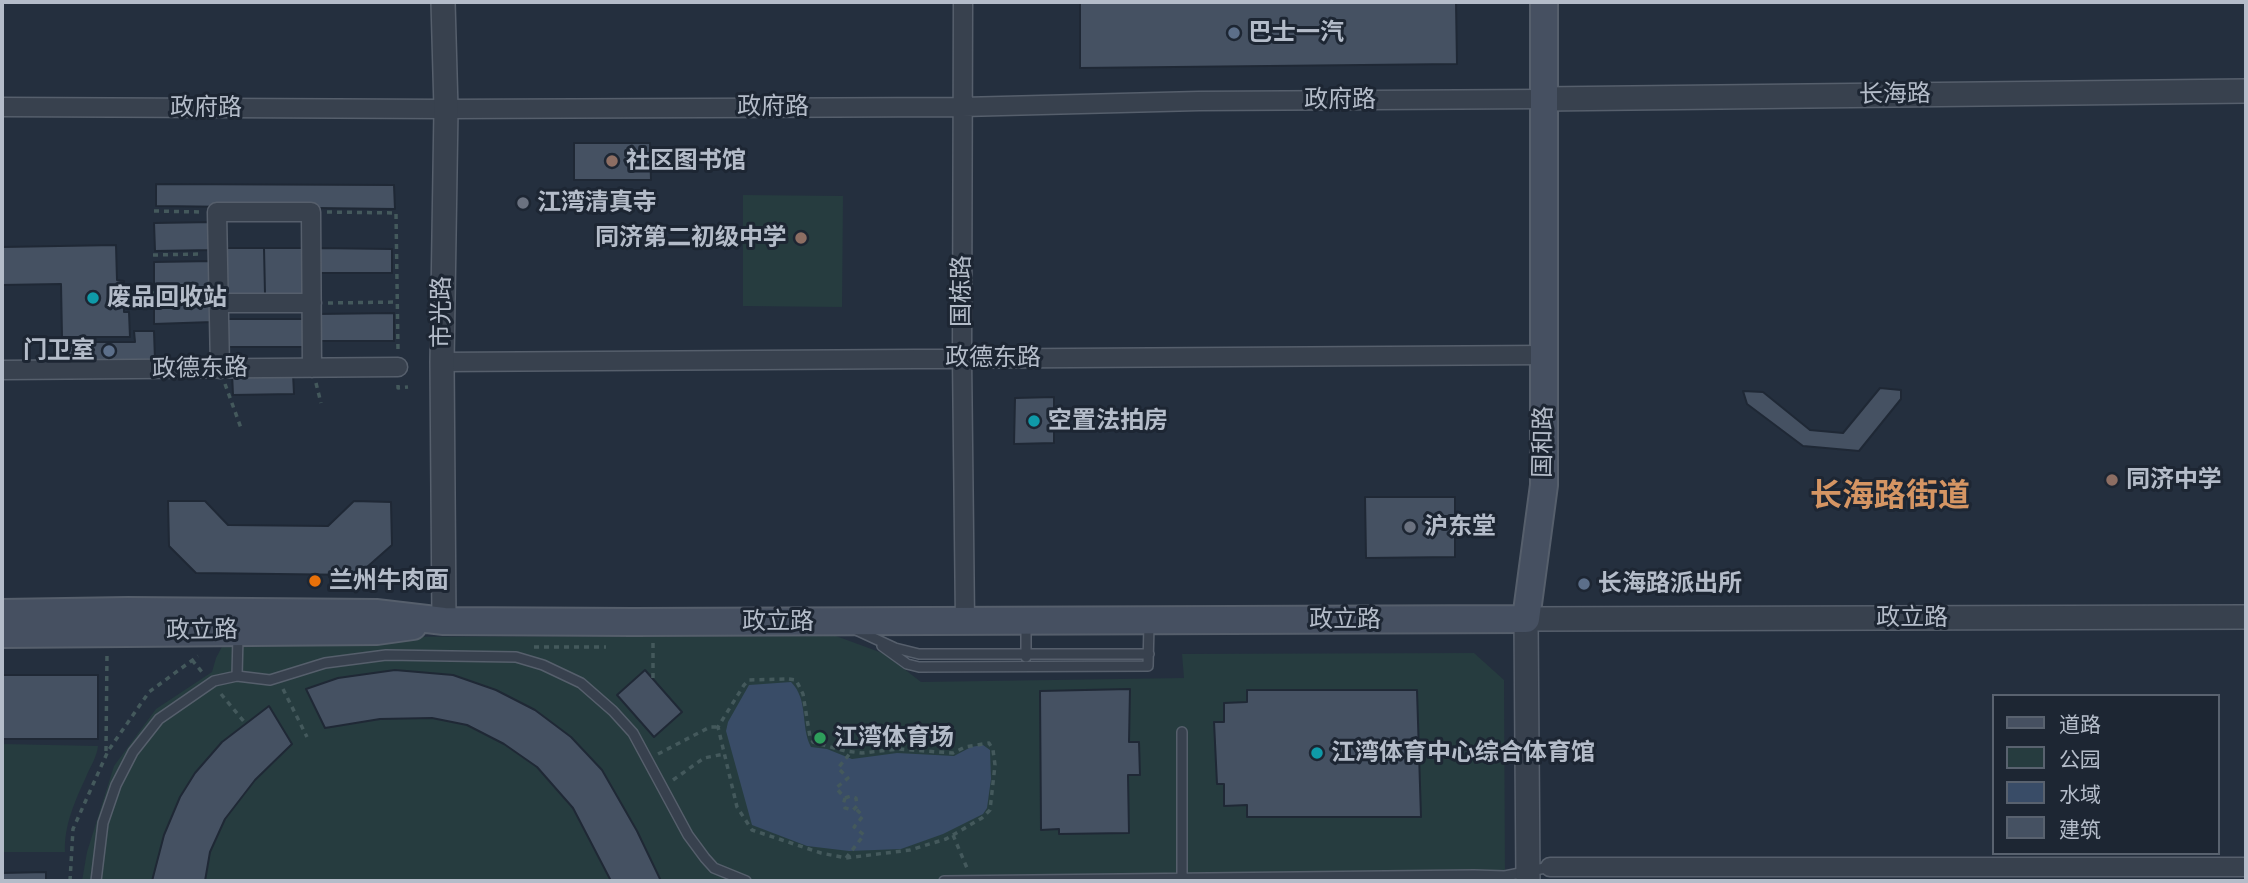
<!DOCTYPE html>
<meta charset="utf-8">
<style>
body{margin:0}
#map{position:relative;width:2248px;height:883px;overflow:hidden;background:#242f3e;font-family:Helvetica,"Noto Sans SC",sans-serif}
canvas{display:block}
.frame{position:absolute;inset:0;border:4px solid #b4bcc9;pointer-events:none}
.legend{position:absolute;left:1992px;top:694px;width:228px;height:161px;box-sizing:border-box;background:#1d2633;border:2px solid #59626f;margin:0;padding:9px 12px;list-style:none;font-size:21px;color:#b4bcc9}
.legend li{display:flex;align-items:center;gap:14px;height:35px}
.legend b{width:35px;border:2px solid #59626f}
</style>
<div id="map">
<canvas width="2248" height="883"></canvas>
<div class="frame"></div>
<ul class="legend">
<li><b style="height:9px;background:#465061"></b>道路</li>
<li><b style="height:19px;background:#263c3f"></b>公园</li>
<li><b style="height:19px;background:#394c67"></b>水域</li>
<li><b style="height:19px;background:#455162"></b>建筑</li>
</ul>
</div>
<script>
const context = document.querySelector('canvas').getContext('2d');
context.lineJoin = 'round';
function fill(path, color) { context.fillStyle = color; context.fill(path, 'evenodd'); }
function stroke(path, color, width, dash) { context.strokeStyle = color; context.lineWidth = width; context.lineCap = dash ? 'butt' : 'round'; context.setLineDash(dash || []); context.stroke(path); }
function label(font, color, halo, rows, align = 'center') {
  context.font = font + ' Helvetica,"Noto Sans SC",sans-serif'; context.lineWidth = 6; context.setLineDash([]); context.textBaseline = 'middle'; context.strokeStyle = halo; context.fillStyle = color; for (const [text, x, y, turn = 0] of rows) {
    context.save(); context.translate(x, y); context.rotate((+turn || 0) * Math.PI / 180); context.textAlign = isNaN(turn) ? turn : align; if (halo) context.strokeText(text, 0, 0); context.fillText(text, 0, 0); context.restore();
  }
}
fill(new Path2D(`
 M743 195 843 196 842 307 743 306Z
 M836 636 885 654 921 682 1184 678 1182 654 1474 653 1504 680 1505 881H82L87 852 114 766 156 709 212 672 216 658 227 637Z
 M2 744 98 746C97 757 90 767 86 777 75 801 64 825 65 852H2Z`), '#263c3f');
fill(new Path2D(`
 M791 682C809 700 800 726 811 747L827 749 852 759 897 753 954 756 971 747 983 745 990 750 991 779 987 808 983 814 943 834 901 849 849 851 807 846 752 825 726 731 728 722 749 685Z`), '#394c67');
const building = new Path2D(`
 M1080 2H1456L1457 64 1080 68Z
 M574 143H650L651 180H574Z
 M156 184 394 185 395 209 156 206Z
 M213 222V250L155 251 154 223Z
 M116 245 117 280 124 281V312H129L130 337H62L61 284 2 285V247Z
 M222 248H264L265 294H222Z
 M264 248H307L308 294H265Z
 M318 248 392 249V273H317Z
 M213 261V288H154V262Z
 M213 298V322L154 324V300Z
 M394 313V341H315L316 314Z
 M223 319H304L305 347H222Z
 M134 331H154L155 360 63 361V342H135Z
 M232 373H293L294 394 233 395Z
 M1880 388 1901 390V399L1859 451 1803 446 1747 404 1743 391 1763 392 1810 430 1843 433Z
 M1054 397V443L1014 444 1015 398Z
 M1365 497H1455V557L1366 558Z
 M168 501H205L228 525 328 526 354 501 391 502 392 545 358 575 196 573 169 546Z
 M395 670 453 675 496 690 535 710 571 737 602 770 637 831 661 881H611L573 808 537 767 504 744 467 725 432 718 380 719 325 728 306 689 338 678Z
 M645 670 682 712 654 737 617 695Z
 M2 675H98V739H2Z
 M1130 689 1129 742H1139L1140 775H1128L1129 833 1059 834V829L1041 830 1040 691Z
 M1247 690H1417L1421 817H1247V805L1224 806V784H1217L1214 722H1224V703L1247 702Z
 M269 706 292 744 255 780 225 819 210 852 205 881H152L164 835 180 797 195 773 222 742Z
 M46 872V881H2V873Z`);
fill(building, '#455162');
stroke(building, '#1f2835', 2);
const service = new Path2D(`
 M1026 622V657
 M854 629 895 648 919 654H1149
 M882 646 907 664 919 667 1148 666 1149 624
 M237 676 238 636
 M1182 732V879
 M96 881 103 823 116 785 133 752 159 719 214 681 237 676 270 680 325 663 386 655 516 657 543 665 581 683 613 711 633 733 688 835 705 858 714 868 746 881
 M944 881 1474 875 1505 876 1550 867`);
const minor = new Path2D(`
 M963 2 962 358 965 621
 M2 107 446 109 962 107 1199 101 1544 99
 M218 303H312
 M442 362 1545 355
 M220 369 217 212H311L312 368
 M2 370 398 367
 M1550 867H2246`);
const tertiary = new Path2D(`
 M443 2 446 109 442 362 444 621
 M1544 99 2246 91
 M1528 881 1526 619 2246 617`);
const secondary = new Path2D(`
 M2 613 128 611 376 613 444 621 633 622 1526 619 1544 485V2
 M2 634 377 631 413 626`);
stroke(service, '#565f6c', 12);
stroke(minor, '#565f6c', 21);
stroke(tertiary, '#565f6c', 26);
stroke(secondary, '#565f6c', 30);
stroke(new Path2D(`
 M154 211 201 212
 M327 212 396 213 398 350
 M153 255 201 254
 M153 293H202
 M328 303 397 302
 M316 383 321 403
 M225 384 241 428
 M398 385V388L408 387
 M653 643V680
 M534 647H606
 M192 660 202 672
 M789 679 796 680 803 694 810 737 813 742 845 751 862 753 898 749 953 753 965 747 989 743 993 750 995 765 990 810 982 818 946 839 910 850 846 858 821 853 752 830 737 807 718 727 744 685 749 680Z
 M283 689 307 737
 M221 694 246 724
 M106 751 107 654
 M658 754 710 727H718
 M673 780 704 758 724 754
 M845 798 851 796 856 798 857 806 853 810 845 808 843 805 845 798 836 788 848 778 838 768 852 751
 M953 835 967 868
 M846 858 864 835 854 827 863 816 855 808
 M70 881 73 829 108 751 149 692 198 656`), '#44595c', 3.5, [5, 5]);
stroke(service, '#38414e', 9);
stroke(minor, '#38414e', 18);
stroke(tertiary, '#38414e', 23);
stroke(secondary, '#465061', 26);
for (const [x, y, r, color] of [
 [1234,33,7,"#5c6f8a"],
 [612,161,7,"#8d6e63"],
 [523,203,7,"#6b7280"],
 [801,238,7,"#8d6e63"],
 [93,298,7,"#0f9aa8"],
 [109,351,7,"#5c6f8a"],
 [1034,421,7,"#0f9aa8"],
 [2112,480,7,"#8d6e63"],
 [1410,527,7,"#6b7280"],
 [315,581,7,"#e8710a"],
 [1584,584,7,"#5c6f8a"],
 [820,738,7,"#2e9e5b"],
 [1317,753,7,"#0f9aa8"]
]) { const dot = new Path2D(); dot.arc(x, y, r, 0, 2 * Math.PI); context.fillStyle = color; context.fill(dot); stroke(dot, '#1d2633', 2.5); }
label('bold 24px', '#b4bcc9', '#1d2633', [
 ["巴士一汽",1248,33],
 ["社区图书馆",626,161],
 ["江湾清真寺",537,203],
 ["同济第二初级中学",787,238,"right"],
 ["废品回收站",107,298],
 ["门卫室",95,351,"right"],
 ["空置法拍房",1048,421],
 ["同济中学",2126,480],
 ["沪东堂",1424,527],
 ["兰州牛肉面",329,581],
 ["长海路派出所",1598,584],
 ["江湾体育场",834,738],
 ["江湾体育中心综合体育馆",1331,753]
], 'left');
label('24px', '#b4bcc9', '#1d2633', [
 ["长海路",1895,95,-1],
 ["政府路",1340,100],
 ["政府路",773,107],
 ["政府路",206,108],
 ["国栋路",962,291,-90],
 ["市光路",442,312,-90],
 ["政德东路",993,358],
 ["政德东路",200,369,-1],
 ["国和路",1544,442,-89],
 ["政立路",1912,618],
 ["政立路",1345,620],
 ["政立路",778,622],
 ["政立路",202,631,-1]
]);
label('bold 32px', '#d59563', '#1d2633', [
 ["长海路街道",1890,497]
]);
</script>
